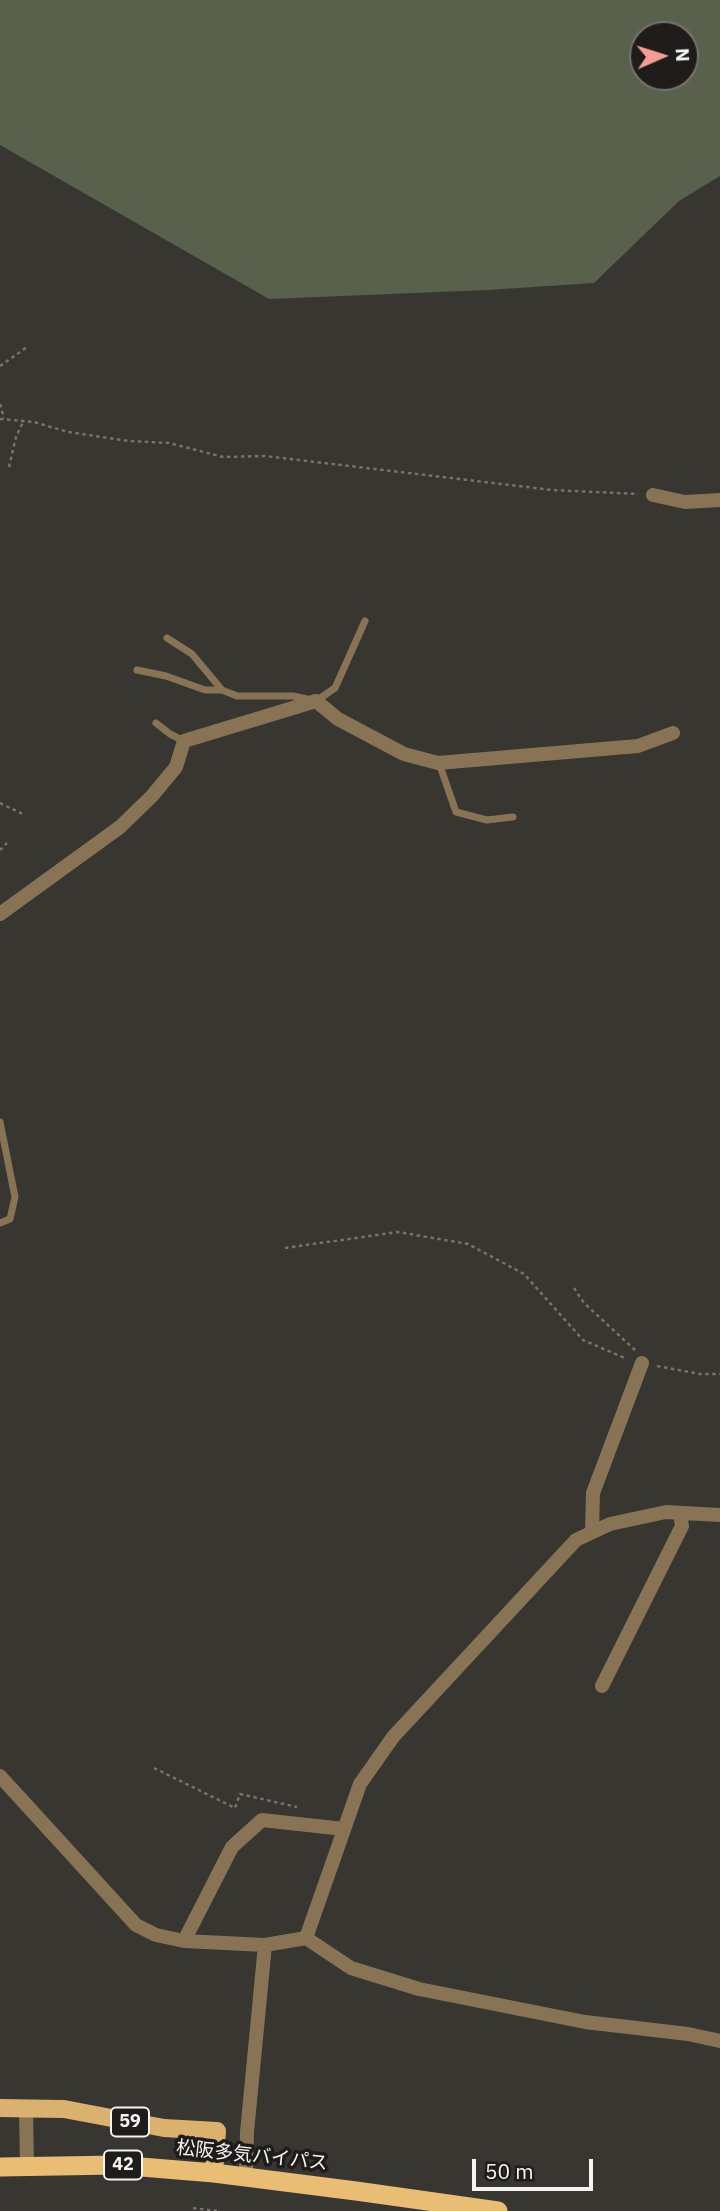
<!DOCTYPE html>
<meta charset="utf-8">
<style>
body{margin:0}
#map{position:relative;width:720px;height:2211px;overflow:hidden;background:#373631;font-family:"IBM Plex Sans",sans-serif}
canvas{display:block}
.north{position:absolute;left:629px;top:21px;width:70px;height:70px;box-sizing:border-box;background:#1e1d1b;border:2px solid #747371;border-radius:50%;rotate:87deg;font-size:19px;font-weight:700;line-height:28px;text-align:center;color:#f5f4f1}
.north::after{content:'';display:block;margin:auto;width:24px;height:32px;background:#f59c95;clip-path:polygon(50% 0,100% 100%,50% 72%,0 100%)}
.scale{position:absolute;left:472px;top:2159px;width:121px;height:32px;box-sizing:border-box;border:4px solid #f5f4f1;border-top:0;padding-left:9px;font-size:21px;line-height:24px;white-space:nowrap;color:#f5f4f1;-webkit-text-stroke:5px #1e1d1b;paint-order:stroke}
</style>
<div id="map">
<canvas width="720" height="2211"></canvas>
<div class="north">N</div>
<div class="scale">50 m</div>
</div>
<script>
const context = document.querySelector('canvas').getContext('2d');
context.lineJoin = 'round';
function fill(path, color) { context.fillStyle = color; context.fill(path, 'evenodd'); }
function stroke(path, color, width, dash) { context.strokeStyle = color; context.lineWidth = width; context.lineCap = dash ? 'butt' : 'round'; context.setLineDash(dash || []); context.stroke(path); }
function label(font, color, halo, rows, align = 'center') {
  context.font = font + ' "IBM Plex Sans","Noto Sans JP",sans-serif'; context.lineWidth = 7; context.setLineDash([]); context.textBaseline = 'middle'; context.strokeStyle = halo; context.fillStyle = color; for (const [text, x, y, turn = 0] of rows) {
    context.save(); context.translate(x, y); context.rotate((+turn || 0) * Math.PI / 180); context.textAlign = isNaN(turn) ? turn : align; if (halo) context.strokeText(text, 0, 0); context.fillText(text, 0, 0); context.restore();
  }
}
fill(new Path2D(`
 M0 0H720V176L679 201 594 283 488 290 269 299 0 145ZM643 35H685V77H643Z`), '#59614d');
stroke(new Path2D(`
 M0 366 27 347
 M0 404 4 418
 M0 419 34 422 68 432 129 441 169 443 223 457 265 456 552 490 638 494
 M9 467 16 437 24 420
 M0 803 23 814
 M0 850 7 843
 M285 1248 398 1232 468 1244 524 1274 583 1340 627 1359
 M574 1288 584 1303 635 1350
 M657 1366 700 1374H720
 M154 1768 235 1808 240 1794 297 1807
 M193 2208 217 2211`), '#74736f', 2.5, [3.5, 3.5]);
stroke(new Path2D(`
 M167 638 192 654 222 690
 M137 670 166 676 205 690H222L237 696H293L316 701 335 688 365 621
 M156 723 170 734 184 741
 M439 763 456 812 487 820 513 817
 M0 1122 15 1197 10 1219 0 1223`), '#887455', 7);
stroke(new Path2D(`
 M653 495 685 502 720 500
 M0 914 120 827 152 796 176 767 184 741 316 701 338 719 404 754 438 763 638 746 673 733
 M592 1532 593 1493 642 1363
 M602 1686 682 1526 680 1513
 M0 1776 136 1925 156 1935 184 1941 265 1945 306 1938 351 1968 419 1989 585 2022 688 2034 720 2041
 M306 1938 360 1784 393 1737 576 1540 610 1524 666 1512 720 1515
 M184 1941 232 1847 262 1820 344 1829
 M26 2108 27 2167
 M246 2176 247 2132 265 1945`), '#887455', 14);
stroke(new Path2D(`
 M0 2108 64 2109 164 2128 217 2131 214 2173`), '#dab16f', 18);
stroke(new Path2D(`
 M0 2167 117 2165 214 2173 356 2191 498 2211`), '#eabd74', 19);
for (const [x, y, w] of [
 [130,2122,38],
 [123,2165,38]
]) { const box = new Path2D(); box.roundRect(x - w / 2, y - 14.5, w, 29, 5); context.fillStyle = '#1e1d1b'; context.fill(box); stroke(box, '#f5f4f1', 2); }
label('bold 18px', '#f5f4f1', null, [
 ["59",130,2122],
 ["42",123,2165]
]);
label('19px', '#f5f4f1', '#1e1d1b', [
 ["松阪多気バイパス",252,2156,6]
]);
</script>
